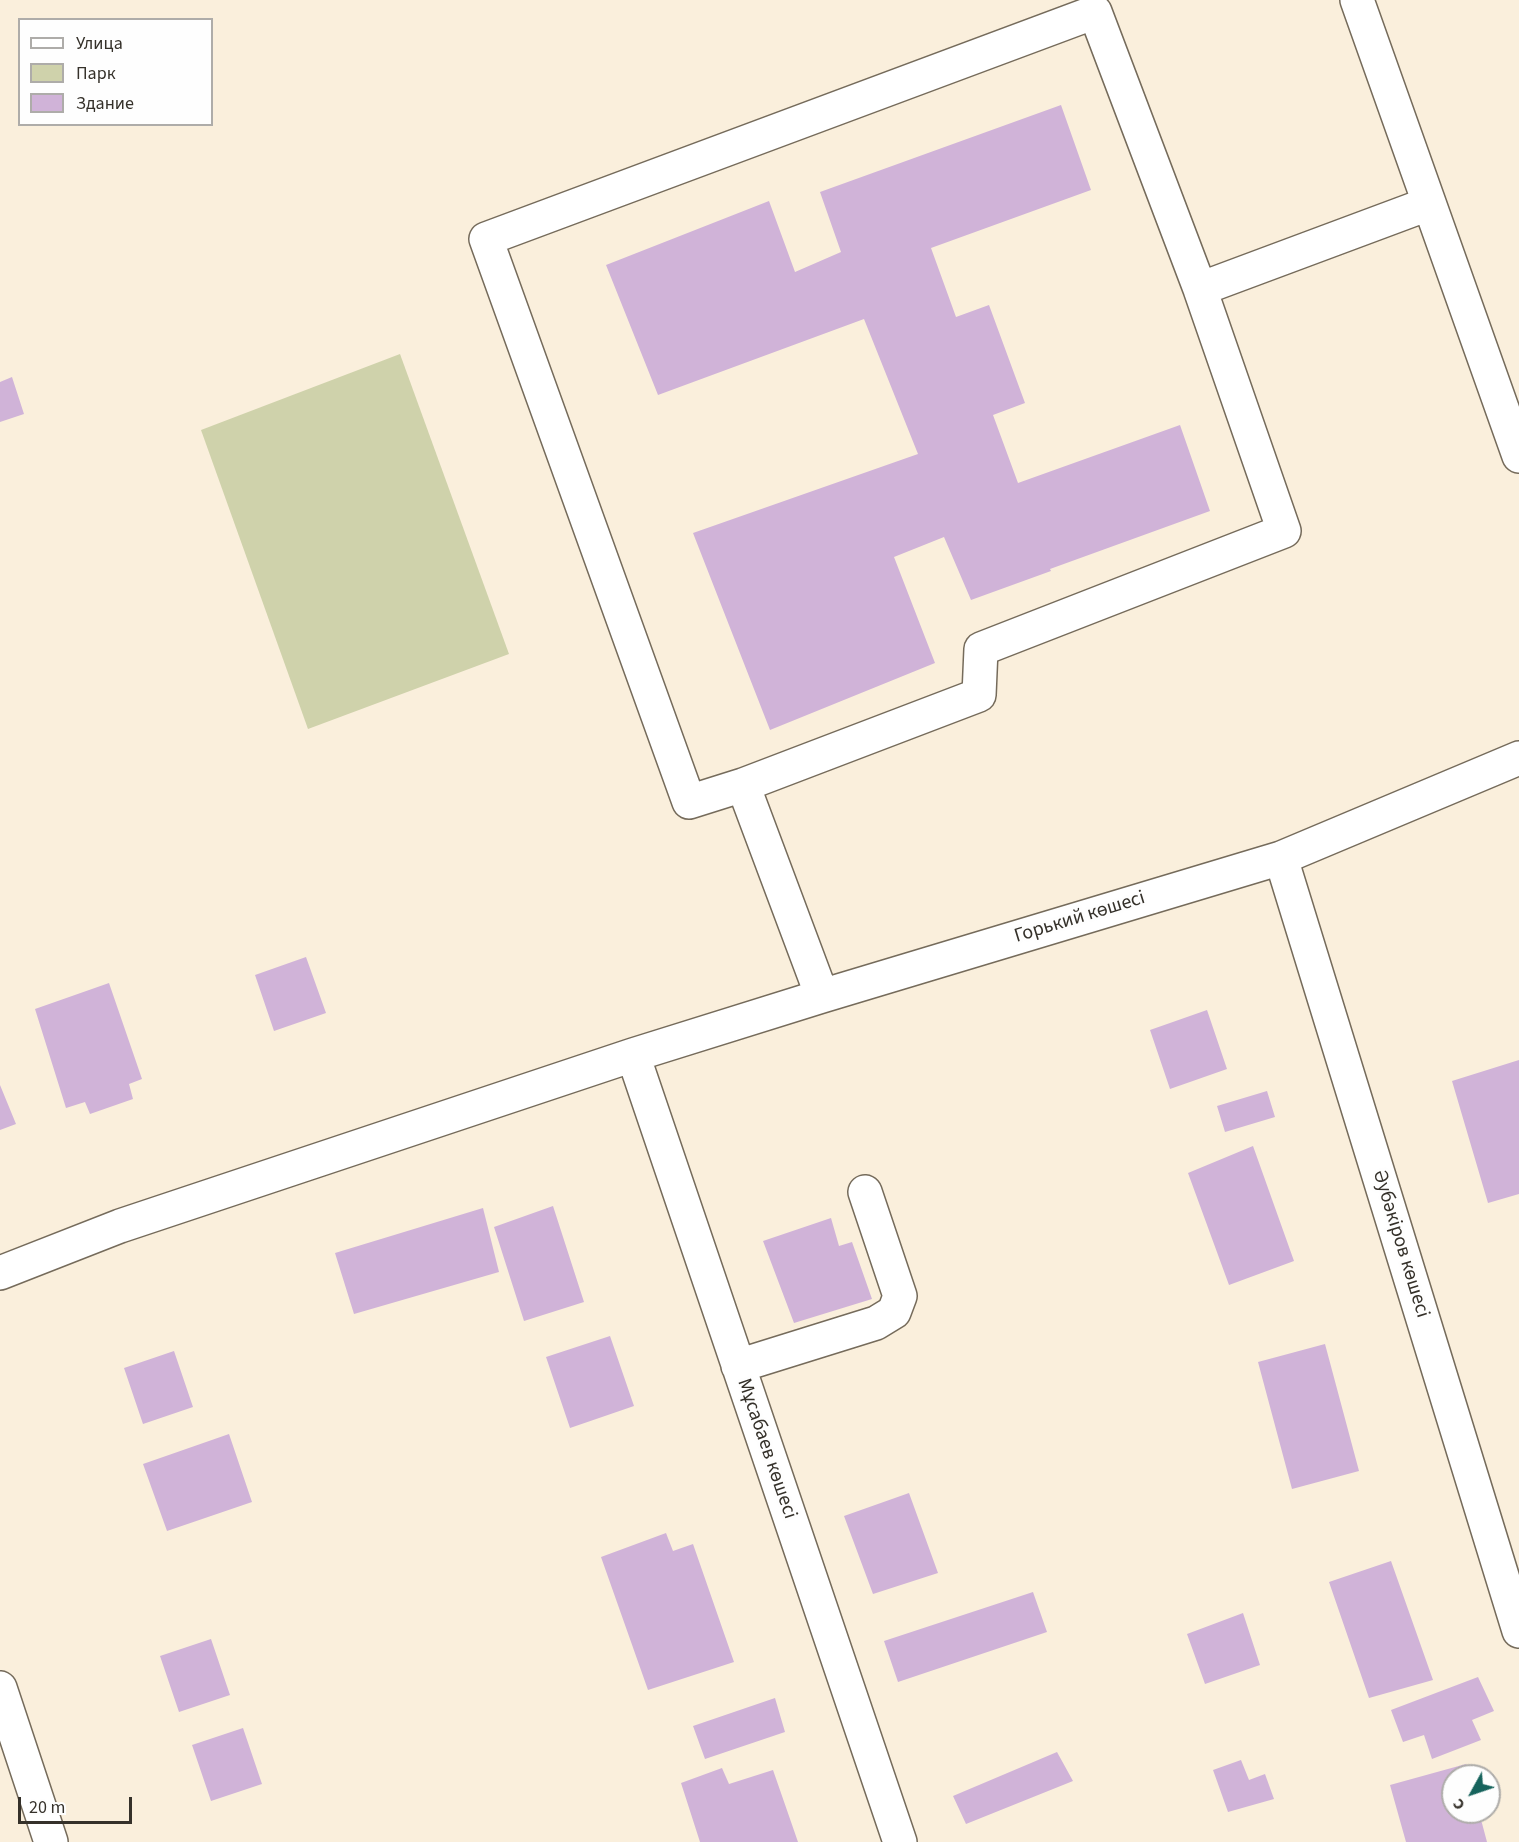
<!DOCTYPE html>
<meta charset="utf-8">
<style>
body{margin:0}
#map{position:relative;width:1519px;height:1842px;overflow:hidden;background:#faefdc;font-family:"Source Sans 3",sans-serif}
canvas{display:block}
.legend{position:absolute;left:18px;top:18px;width:195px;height:108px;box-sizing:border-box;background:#fefefe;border:2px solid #aeaca9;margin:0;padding:8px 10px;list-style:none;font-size:18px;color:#35312a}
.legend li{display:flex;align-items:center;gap:12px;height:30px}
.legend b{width:30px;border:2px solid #aeaca9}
.north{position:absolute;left:1441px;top:1764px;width:60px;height:60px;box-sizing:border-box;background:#fefefe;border:2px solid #aeaca9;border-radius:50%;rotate:230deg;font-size:16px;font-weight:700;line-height:24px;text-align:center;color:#35312a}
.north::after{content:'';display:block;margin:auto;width:21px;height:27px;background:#16635c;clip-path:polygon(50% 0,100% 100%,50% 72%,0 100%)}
.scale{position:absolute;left:18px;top:1797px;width:114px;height:27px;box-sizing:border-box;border:3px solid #35312a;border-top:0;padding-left:8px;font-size:18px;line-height:21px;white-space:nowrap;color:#35312a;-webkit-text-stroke:4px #fefefe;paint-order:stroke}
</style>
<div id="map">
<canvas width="1519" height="1842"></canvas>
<ul class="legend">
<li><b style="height:8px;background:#fff"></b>Улица</li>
<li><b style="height:16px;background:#cfd2ab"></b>Парк</li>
<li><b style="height:16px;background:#d0b3d8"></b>Здание</li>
</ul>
<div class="north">С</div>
<div class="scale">20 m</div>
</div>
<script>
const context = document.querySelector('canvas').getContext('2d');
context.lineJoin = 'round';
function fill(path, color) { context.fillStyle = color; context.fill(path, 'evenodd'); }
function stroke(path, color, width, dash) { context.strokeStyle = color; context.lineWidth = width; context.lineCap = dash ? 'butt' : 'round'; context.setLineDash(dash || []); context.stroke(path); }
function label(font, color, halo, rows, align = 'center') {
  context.font = font + ' "Source Sans 3",sans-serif'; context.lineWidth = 6; context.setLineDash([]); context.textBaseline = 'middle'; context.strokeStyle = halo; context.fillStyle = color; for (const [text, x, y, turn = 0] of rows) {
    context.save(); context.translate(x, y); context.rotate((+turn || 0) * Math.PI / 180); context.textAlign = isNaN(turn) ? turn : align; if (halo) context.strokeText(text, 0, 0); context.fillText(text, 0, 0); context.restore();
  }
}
fill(new Path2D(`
 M400 354 509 654 308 729 201 430Z`), '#cfd2ab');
fill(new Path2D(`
 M1061 105 1091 190 931 248 956 317 989 305 1025 403 993 415 1018 483 1180 425 1210 511 1050 569 1051 571 971 600 944 537 894 557 935 663 770 730 693 533 918 454 864 319 658 395 606 265 769 201 795 272 841 252 820 192Z
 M12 377 24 414 0 422V382Z
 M306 957 326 1013 274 1031 255 975Z
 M109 983 142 1079 129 1084 133 1099 90 1114 85 1102 66 1108 35 1009Z
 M1207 1010 1227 1069 1170 1089 1150 1030Z
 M1519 1060V1194L1488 1203 1452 1081Z
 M0 1085 16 1124 0 1130Z
 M1267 1091 1275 1117 1225 1132 1217 1106Z
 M1253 1146 1294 1261 1229 1285 1188 1173Z
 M553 1206 584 1302 524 1321 494 1227Z
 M483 1208 499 1272 354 1314 335 1253Z
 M831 1218 839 1246 852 1242 872 1299 794 1323 763 1241Z
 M610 1336 634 1406 570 1428 546 1357Z
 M1325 1344 1359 1471 1292 1489 1258 1362Z
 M174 1351 193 1407 143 1424 124 1368Z
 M229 1434 252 1502 167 1531 143 1464Z
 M909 1493 938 1573 873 1594 844 1516Z
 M666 1533 673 1551 693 1544 734 1662 648 1690 601 1557Z
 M1391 1561 1433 1680 1369 1698 1329 1582Z
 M1033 1592 1047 1632 898 1682 884 1641Z
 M1243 1613 1260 1665 1205 1684 1187 1634Z
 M211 1639 230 1695 179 1712 160 1656Z
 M1478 1677 1494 1711 1472 1720 1481 1740 1432 1759 1424 1735 1403 1742 1391 1710Z
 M775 1698 785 1732 705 1759 693 1726Z
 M243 1728 262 1784 211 1801 192 1745Z
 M1057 1752 1073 1781 966 1824 953 1796Z
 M1241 1760 1249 1780 1265 1774 1274 1799 1228 1812 1213 1770Z
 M1466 1764 1469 1776H1453V1812H1479L1487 1842H1406L1390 1785Z
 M722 1768 729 1784 773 1770 798 1842H700L681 1783Z`), '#d0b3d8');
const minor = new Path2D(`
 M1357 0 1519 456
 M1095 12 1200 289 1284 531 981 649 979 695 743 785 689 802 486 239Z
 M1200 289 1428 204
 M743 785 822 996
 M1281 858 1519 1631
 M633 1055 900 1842
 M0 1273 120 1226 633 1055 822 996 1281 858 1519 758
 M738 1366 876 1323 894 1312 900 1296 865 1192
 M0 1688 51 1842`);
stroke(minor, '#756b5b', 36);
stroke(minor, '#fff', 33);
label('20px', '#35312a', '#fefefe', [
 ["Горький көшесі",1080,918,-17],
 ["Әубәкіров көшесі",1400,1244,73],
 ["Мұсабаев көшесі",766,1449,71]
]);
</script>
